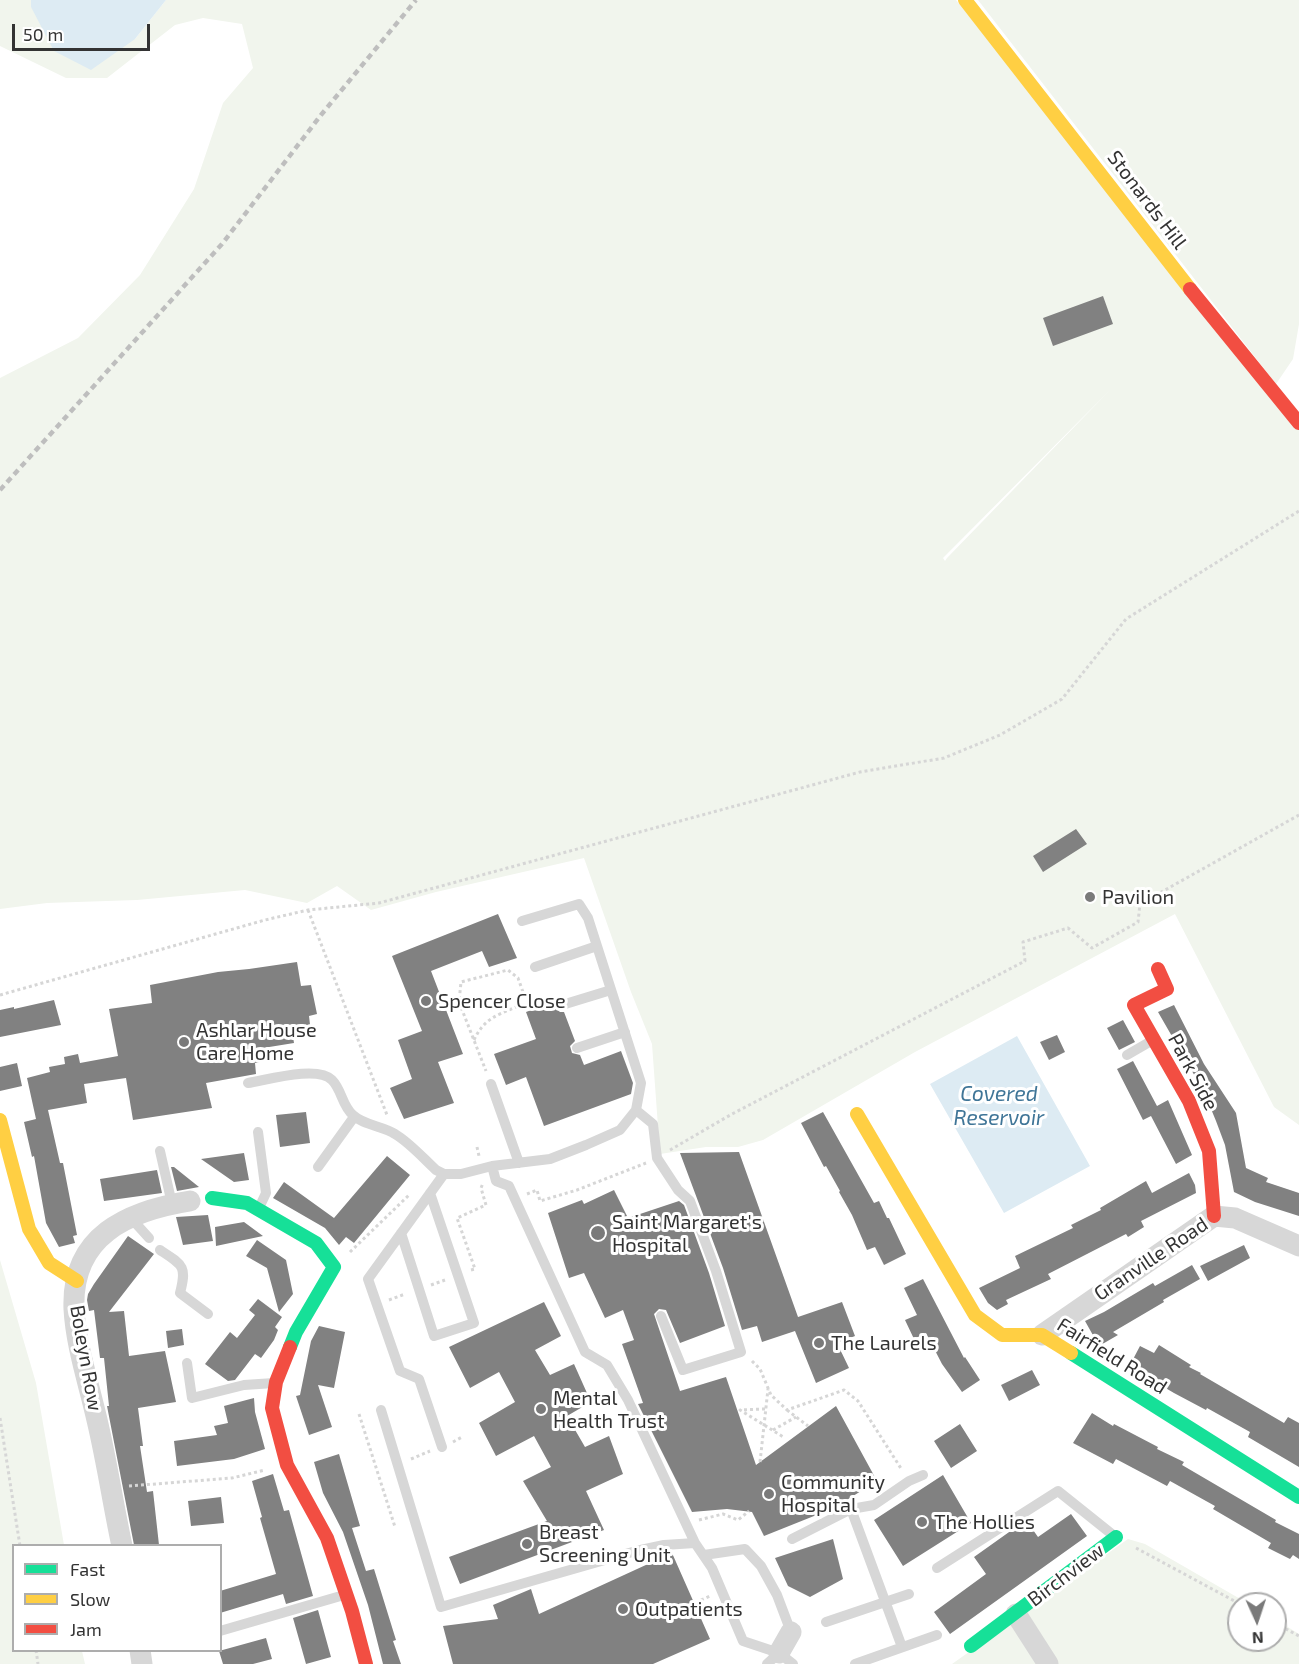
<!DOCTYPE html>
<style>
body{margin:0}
#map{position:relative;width:1299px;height:1664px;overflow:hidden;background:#fff;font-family:"Exo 2",sans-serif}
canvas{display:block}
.legend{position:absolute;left:12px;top:1544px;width:210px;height:108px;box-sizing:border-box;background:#fff;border:2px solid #adadad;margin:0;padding:8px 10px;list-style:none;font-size:18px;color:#333}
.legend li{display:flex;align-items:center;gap:12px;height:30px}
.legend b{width:30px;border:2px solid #adadad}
.north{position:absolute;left:1227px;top:1592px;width:60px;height:60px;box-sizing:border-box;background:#fff;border:2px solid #adadad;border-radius:50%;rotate:177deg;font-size:16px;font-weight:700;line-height:24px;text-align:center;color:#333}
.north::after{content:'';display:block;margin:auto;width:21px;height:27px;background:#7a7a7a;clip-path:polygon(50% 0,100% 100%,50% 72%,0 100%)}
.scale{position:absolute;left:12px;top:24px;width:138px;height:27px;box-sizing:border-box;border:3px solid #333;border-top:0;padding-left:8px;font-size:18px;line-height:21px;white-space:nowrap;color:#333;-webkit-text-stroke:4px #fff;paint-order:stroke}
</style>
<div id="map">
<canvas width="1299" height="1664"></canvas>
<ul class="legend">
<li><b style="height:8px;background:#16e098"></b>Fast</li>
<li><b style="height:8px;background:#ffcf43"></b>Slow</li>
<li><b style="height:8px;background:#f24e42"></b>Jam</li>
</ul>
<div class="north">N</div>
<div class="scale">50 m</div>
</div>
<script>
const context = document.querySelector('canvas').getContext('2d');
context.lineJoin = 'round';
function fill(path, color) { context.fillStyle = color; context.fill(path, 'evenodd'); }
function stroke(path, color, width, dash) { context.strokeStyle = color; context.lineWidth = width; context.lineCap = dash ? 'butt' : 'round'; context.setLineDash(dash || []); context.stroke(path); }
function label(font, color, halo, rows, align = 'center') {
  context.font = font + ' "Exo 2",sans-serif'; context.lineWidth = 6; context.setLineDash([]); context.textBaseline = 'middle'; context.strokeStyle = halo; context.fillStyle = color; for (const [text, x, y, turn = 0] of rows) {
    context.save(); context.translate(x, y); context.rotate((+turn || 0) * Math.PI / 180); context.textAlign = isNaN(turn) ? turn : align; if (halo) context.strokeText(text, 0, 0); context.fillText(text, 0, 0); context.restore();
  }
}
fill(new Path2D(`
 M0 0H31V7L135 39 166 0H956L1299 425V1125L1274 1107 1175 914 915 1052 763 1140 738 1147H706L660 1154 652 1044 631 992 584 858 436 892 371 910 337 886 307 903 245 890 137 900 47 903 0 909V378L78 338 140 275 194 189 223 103 253 68 242 24 203 18 175 25 107 78H66L0 46ZM1112 388 947 558 945 561 943 558Z
 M978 0H1299V324L1293 359 1276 384Z
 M0 1260 36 1383 64 1545 14 1546V1650L82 1651 85 1664H0Z
 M1128 1539 1145 1544 1249 1604H1239V1640H1275V1619L1299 1634V1664H952Z`), '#f1f5ed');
fill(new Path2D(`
 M31 0H166L135 39 91 70 54 51 31 7Z
 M1017 1036 1090 1166 1004 1213 930 1084Z`), '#ddebf3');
fill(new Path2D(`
 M1103 296 1113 324 1053 346 1043 318Z
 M1076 829 1087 844 1043 872 1033 856Z
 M498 914 517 958 489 967 482 951 431 971 463 1054 438 1062 454 1103 404 1119 390 1088 412 1079 398 1040 422 1031 392 956Z
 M297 962 301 986 311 985 317 1014 309 1016 311 1033 293 1037 294 1043 263 1048 265 1061 255 1063 256 1074 206 1083 212 1108 133 1120 126 1078 84 1084 87 1103 48 1110 60 1163H63L77 1235 73 1236 75 1243 59 1247 46 1223 34 1156 32 1157 24 1122 36 1119 27 1078 50 1072 49 1067 65 1064 64 1057 78 1054 80 1063 118 1056 109 1009 152 1003 150 985 218 972 249 969Z
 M54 1000 61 1025 0 1037V1010L14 1007V1009Z
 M556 1001 555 1008 560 1012H564L575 1041 570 1046 572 1053 580 1055 584 1065 621 1051 633 1083 631 1094 544 1126 526 1077 506 1085 494 1054 536 1039 526 1012Z
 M1174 1005 1204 1064 1236 1113 1246 1168 1268 1178 1266 1182 1299 1193V1216L1255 1202 1234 1192 1225 1145 1216 1121 1204 1092 1158 1012Z
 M1123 1020 1135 1042 1119 1050 1107 1028Z
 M1057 1035 1065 1052 1049 1060 1040 1042Z
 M1133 1061 1157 1106 1168 1100 1192 1155 1176 1164 1151 1116 1143 1120 1117 1069Z
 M17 1063 22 1086 0 1091V1067Z
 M306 1112 310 1143 280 1147 276 1115Z
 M823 1112 874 1203 879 1201 887 1218H889L906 1254 884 1265 875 1247 867 1250 852 1215 839 1192 840 1191 826 1166 824 1167 801 1123Z
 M739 1152 798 1317 842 1302 855 1336 837 1343 849 1368 816 1383 795 1331 762 1342 757 1326 742 1330 723 1268 680 1153Z
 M244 1153 249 1180 234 1182 201 1159Z
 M387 1156 410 1175 354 1243 346 1237 339 1245 325 1228 273 1198 284 1182 334 1218Z
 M171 1167H174L199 1187 177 1191Z
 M157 1170 162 1193 104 1201 100 1179Z
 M1189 1173 1195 1185 1196 1193 1141 1221 1144 1227 1128 1237 1126 1234 1048 1274 1051 1279 1006 1300 1008 1304 997 1310 988 1303 979 1288 1020 1268 1015 1256 1073 1228 1071 1225 1101 1210 1100 1208 1146 1181 1152 1193Z
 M614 1190 628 1218 679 1201 684 1205 709 1273 725 1326 680 1343 666 1310 659 1309 654 1314 680 1391 726 1377 756 1465 836 1406 877 1481 834 1508 764 1536 752 1512 727 1509 692 1512 638 1404 643 1403 622 1344 634 1340 623 1310 605 1318 584 1273 569 1278 548 1213 582 1200 584 1204Z
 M208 1215 213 1241 183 1245 176 1217Z
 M244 1222 263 1236 216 1246 215 1227Z
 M128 1236 154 1254 109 1312 124 1311 129 1356 165 1351 176 1402 138 1408 143 1446H140L147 1492 153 1491 159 1545H134L107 1406H109L104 1358H100L94 1310 89 1311 87 1300 88 1294 94 1284Z
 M257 1240 286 1260 293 1294 279 1312 267 1268 246 1256Z
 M1244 1245 1250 1258 1208 1281 1200 1266Z
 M1192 1265 1200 1279 1163 1300 1164 1302 1113 1332 1118 1335 1099 1346 1085 1321 1104 1312 1153 1283 1155 1286Z
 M923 1279 964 1358 965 1357 980 1380 962 1392 942 1364 926 1333 914 1339 905 1320 917 1315 904 1288Z
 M258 1299 282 1317 275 1327 278 1330 274 1340 261 1358 255 1354 235 1380 228 1381 205 1364 230 1332 237 1338 255 1315 249 1310Z
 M544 1302 561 1336 535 1350 550 1375 574 1364 591 1402 567 1416 585 1447 609 1436 623 1474 586 1491 604 1530 460 1584 449 1557 547 1521 523 1481 551 1467 534 1436 496 1456 479 1423 515 1402 499 1372 470 1388 449 1347Z
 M319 1326 345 1332 334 1388 318 1385 332 1427 309 1435 296 1396 300 1395 311 1341Z
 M182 1329 184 1345 168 1348 166 1331Z
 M1159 1345 1191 1365 1189 1367 1201 1373 1200 1374 1284 1423 1288 1417 1299 1423V1467L1248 1437 1250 1432 1207 1408 1206 1410 1174 1393 1157 1383 1159 1380 1130 1365 1140 1346 1154 1353Z
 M1032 1370 1040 1385 1009 1401 1001 1385Z
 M254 1398 255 1412 265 1449 234 1459 177 1466 174 1441 217 1435 214 1426 228 1423 224 1406Z
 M1092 1413 1113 1426 1114 1424 1158 1447 1157 1449 1184 1462 1182 1465 1276 1520 1275 1522 1299 1534V1559L1293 1555 1290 1559 1268 1548 1271 1543 1213 1509 1215 1506 1170 1481 1167 1486 1116 1459 1113 1464 1073 1443Z
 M960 1424 977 1451 951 1468 934 1441Z
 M339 1454 360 1526 352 1528 366 1571 374 1569 396 1640 393 1641 401 1664H383L368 1605 343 1532 323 1493 314 1462Z
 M273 1474 284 1511 289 1510 313 1596 286 1604 283 1594 220 1613V1591L276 1574 260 1518 262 1517 252 1481Z
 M943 1475 971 1523 903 1566 874 1520Z
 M221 1497 224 1523 191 1526 188 1501Z
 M1071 1514 1087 1536 950 1634 934 1612 986 1574 974 1557 1026 1520 1038 1537Z
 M833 1539 843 1579 810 1597 788 1586 775 1558Z
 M672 1553 710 1639 653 1664H453L443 1626 498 1619 493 1605 531 1589 539 1614Z
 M318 1610 331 1657 306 1664 293 1618Z
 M266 1638 272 1659 253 1664H223L219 1651Z`), '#818181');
stroke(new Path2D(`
 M308 910 387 1115
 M0 995 265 920 308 910 379 903 860 772 944 758 1000 735 1062 699 1126 619 1299 511
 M474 1040C484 1019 495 1016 516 1007L523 992 518 978 508 970 461 982 459 1002 486 1071
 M477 1147 479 1156
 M670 1150 732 1114 1025 961 1023 942 1068 928 1092 948 1138 922 1140 904 1299 815
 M527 1194 537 1190 540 1201 577 1190 646 1163
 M350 1252 409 1195
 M471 1270 475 1269 457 1218 486 1205 481 1188 483 1183
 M431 1285 445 1280
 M389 1300 405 1294
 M752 1361 760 1369 771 1395 787 1410 844 1390 858 1401 902 1470
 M765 1409 740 1410 785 1438
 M787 1410 808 1426
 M359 1414 395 1527
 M0 1418 20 1546
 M773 1430 796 1417
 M453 1442 462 1437
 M411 1459 430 1451
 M760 1462 768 1389
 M129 1486 232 1478 265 1470
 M699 1520 723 1514 738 1520 749 1511
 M1136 1548 1240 1604
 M701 1600 710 1596
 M1275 1623 1299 1636
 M36 1650 38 1664`), '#d6d6d6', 3, [3, 3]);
stroke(new Path2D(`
 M535 967 597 946
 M562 1005 611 990
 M577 1048 625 1032
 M1127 1055 1153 1040
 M248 1083C267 1080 318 1065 332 1080 342 1090 342 1106 353 1115 363 1125 383 1126 395 1134 410 1143 423 1158 436 1170L444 1174H461L492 1166 550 1159 586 1145 620 1130 636 1110 641 1083 588 918 579 904 522 921
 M491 1084 519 1163
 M636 1110 653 1124 657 1158 678 1190 690 1201 716 1271 741 1352 683 1370 661 1316
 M258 1132 266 1193 259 1208
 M160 1151 172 1204
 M492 1166 496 1181 509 1186 585 1352 607 1365 628 1400 695 1543 712 1568 743 1641 779 1653 793 1664
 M318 1167 354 1117
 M130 1217 149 1238
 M401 1233 434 1336 474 1323 430 1193
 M160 1250C183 1265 187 1266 180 1293L208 1314
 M187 1363 192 1398 244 1385 274 1383
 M381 1410 441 1607 636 1551 664 1545 695 1543
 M442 1447 419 1379 400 1371 368 1279 444 1174
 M851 1509 902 1647
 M792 1539 851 1509 874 1505 909 1481 923 1475
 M704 1555 745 1549 761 1566 777 1595 791 1632
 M937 1568 1058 1491 1113 1535
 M826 1622 909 1594
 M220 1631 344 1595
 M767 1664 779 1653
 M855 1664 937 1635`), '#d7d7d7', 10);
stroke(new Path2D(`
 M1042 1335 1214 1216 1235 1218 1299 1246
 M122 1546C113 1504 107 1462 97 1420 89 1384 76 1346 74 1309 71 1236 127 1211 190 1201
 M1016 1614 1048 1664
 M140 1650 142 1664
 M779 1653 791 1632`), '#d7d7d7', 21);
stroke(new Path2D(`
 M212 1198 247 1203 316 1243 334 1267 296 1332 290 1347
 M1071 1353 1299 1497
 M971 1646 1116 1537`), '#16e098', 14);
stroke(new Path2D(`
 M965 0 1190 289
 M857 1114 975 1315 1002 1335H1042L1071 1353
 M0 1120 29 1229 49 1263 77 1281`), '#ffcf43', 14);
stroke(new Path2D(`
 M1190 289 1299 423
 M1158 969 1167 989 1134 1005 1189 1101 1209 1151 1214 1216
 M290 1347 276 1382 272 1408 287 1465 327 1538 352 1611 366 1664`), '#f24e42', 14);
stroke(new Path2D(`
 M0 490 222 244 321 115 416 0`), '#bebebe', 4.5, [6, 4.5]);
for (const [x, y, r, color] of [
 [1090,897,6,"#7a7a7a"],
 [426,1001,6,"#7a7a7a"],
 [184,1042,6,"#7a7a7a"],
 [598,1233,8,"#7a7a7a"],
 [819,1343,6,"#7a7a7a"],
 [541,1409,6,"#7a7a7a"],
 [769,1494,6,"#7a7a7a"],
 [922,1522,6,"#7a7a7a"],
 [527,1544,6,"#7a7a7a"],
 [623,1609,6,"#7a7a7a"]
]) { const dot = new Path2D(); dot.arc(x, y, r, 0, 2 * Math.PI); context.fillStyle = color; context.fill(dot); stroke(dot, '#fff', 2); }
label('20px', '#333', '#fff', [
 ["Stonards Hill",1147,200,53],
 ["Park Side",1193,1072,62],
 ["Granville Road",1151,1259,-34],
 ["Fairfield Road",1112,1356,32],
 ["Boleyn Row",86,1358,80],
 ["Birchview",1066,1575,-37]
]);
label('20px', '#333', '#fff', [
 ["Pavilion",1102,897],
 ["Spencer Close",438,1001],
 ["Ashlar House",196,1030],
 ["Care Home",196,1053],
 ["Saint Margaret's",612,1222],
 ["Hospital",612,1245],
 ["The Laurels",831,1343],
 ["Mental",553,1398],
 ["Health Trust",553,1421],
 ["Community",781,1482],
 ["Hospital",781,1505],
 ["The Hollies",934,1522],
 ["Breast",539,1532],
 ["Screening Unit",539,1555],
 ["Outpatients",635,1609]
], 'left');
label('italic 21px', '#3f7597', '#fff', [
 ["Covered",999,1094],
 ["Reservoir",999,1118]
]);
</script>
